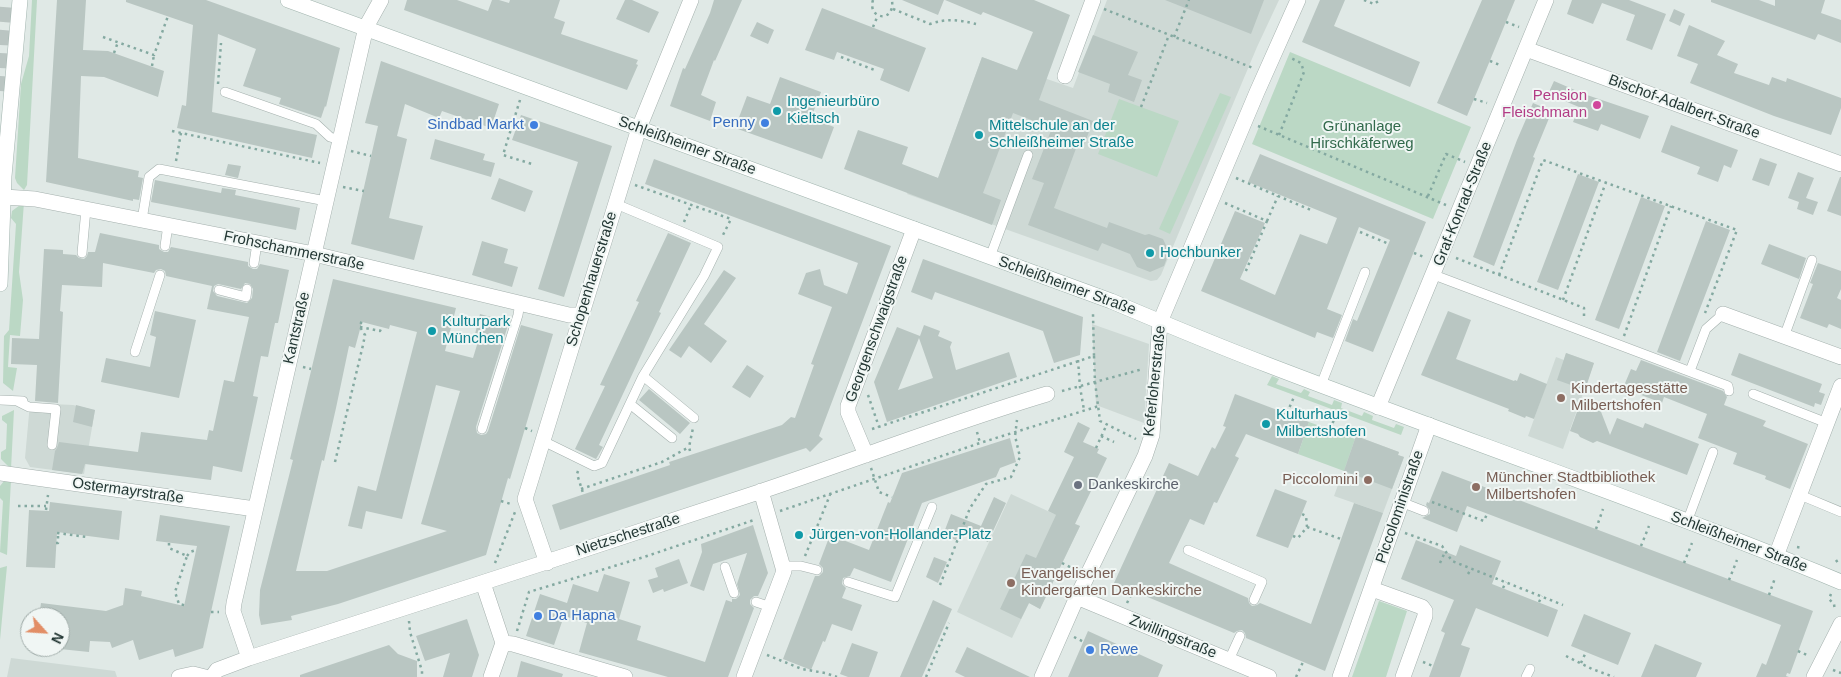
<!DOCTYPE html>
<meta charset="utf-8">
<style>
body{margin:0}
#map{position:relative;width:1841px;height:677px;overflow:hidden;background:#e0e9e6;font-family:Helvetica,sans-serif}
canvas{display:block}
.north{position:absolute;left:20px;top:607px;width:50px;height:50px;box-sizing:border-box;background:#f0f6f4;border:1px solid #9eaaa7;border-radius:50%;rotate:116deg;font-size:14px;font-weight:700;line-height:20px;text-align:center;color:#233734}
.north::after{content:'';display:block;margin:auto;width:18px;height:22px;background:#e28e66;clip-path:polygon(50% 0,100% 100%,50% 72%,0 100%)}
</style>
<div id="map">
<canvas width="1841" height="677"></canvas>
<div class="north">N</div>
</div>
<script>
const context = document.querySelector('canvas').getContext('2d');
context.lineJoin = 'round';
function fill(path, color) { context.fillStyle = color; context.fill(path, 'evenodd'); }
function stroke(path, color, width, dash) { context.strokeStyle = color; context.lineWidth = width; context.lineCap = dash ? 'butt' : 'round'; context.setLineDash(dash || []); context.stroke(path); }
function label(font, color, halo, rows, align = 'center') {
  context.font = font + ' Helvetica,sans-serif'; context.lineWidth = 4; context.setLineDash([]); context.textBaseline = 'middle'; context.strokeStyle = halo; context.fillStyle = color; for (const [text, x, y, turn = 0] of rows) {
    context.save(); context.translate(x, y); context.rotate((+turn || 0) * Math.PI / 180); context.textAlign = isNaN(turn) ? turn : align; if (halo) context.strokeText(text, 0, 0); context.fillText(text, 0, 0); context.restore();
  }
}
fill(new Path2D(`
 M1107 0H1279L1257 47 1161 275 1157 280 1151 281 907 194 916 170 938 178 982 57 1003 65 997 78 1047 79 1073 88Z
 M1092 324 1149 344 1144 423 1096 405Z
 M1566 353 1594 363 1563 449 1528 436 1556 357 1564 360Z
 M30 403 73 405 95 410 84 474 30 467 25 458Z
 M1356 436 1399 452 1398 455 1404 457 1383 513 1334 496Z
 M1011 494 1080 526 1040 609 1029 603 1012 638 957 612Z
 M11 658 115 671 117 677H7Z`), '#ced9d5');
fill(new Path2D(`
 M32 0H37L27 185 24 190 17 183 15 178 21 84 29 56Z
 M1290 52 1471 127 1433 219 1252 144Z
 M1220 93 1231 97 1170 234 1159 229Z
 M1119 99 1179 121 1157 177 1098 154Z
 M24 202 19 272 23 300 20 336 10 335 8 367 17 368 13 391 3 383 4 336 9 330 16 224 11 218 12 211Z
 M1272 376 1279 379 1276 384 1301 393 1304 389 1310 392 1308 396 1332 405 1334 400 1342 403 1341 408 1362 416 1364 412 1373 416 1372 420 1394 428 1396 424 1404 427 1401 435 1267 385Z
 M14 410 11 469 1 459V452L6 449 7 424 2 420V416Z
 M1309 422 1355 439 1344 471 1298 454Z
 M11 480 7 555 0 552 3 501 0 498V486L4 481Z
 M7 566 0 640V568Z
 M1379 601 1407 611 1386 677H1352Z`), '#bbd8c5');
fill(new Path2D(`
 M57 0H86L83 50 108 51 164 71 158 97 104 77 81 76 78 158 139 171 138 177 143 178 139 200 133 199V201L46 182Z
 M126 0H206L340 48 326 107 325 106 321 118 279 104 281 98 243 86 256 49 218 34 212 112 317 135 312 158 177 128 182 105 186 106 193 25 126 2Z
 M407 0H457L488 11 492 0H499L509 3 510 0H560L554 18 565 22 561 34 638 60 636 64 638 65 627 90 404 10Z
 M625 0H632L659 12 649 33 616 19Z
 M714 0H742L715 61 714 60 701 95 716 102 710 121 670 106 683 68 685 69 710 13Z
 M902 0H944L938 15Z
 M945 0H1034L1070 15 1039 100 1093 121 1084 145 1078 143 1054 208 1107 228 1109 222 1145 235 1149 234 1163 239 1169 252 1164 266 1150 272 1137 267 1130 254 1102 243 1098 251 1028 225 1044 183 1032 179 1052 128 1013 113 983 193 1001 200 992 225 844 169 858 130 908 147 902 164 938 178 982 57 1017 70 1033 32 983 12 981 15Z
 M1165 0H1264L1251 34Z
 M1320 0H1345L1334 26 1420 62 1410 87 1302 42Z
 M1482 0H1515L1467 116 1437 103Z
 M1572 0H1629L1666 14 1652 50 1626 40 1635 15 1602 3 1593 24 1567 14Z
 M1711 0H1759L1775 6V0H1825L1821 13 1841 20V43L1818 34 1815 40 1711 2Z
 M822 8 926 48 909 92 880 80 884 69 837 52 834 60 805 50Z
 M1674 9 1685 14 1680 26 1669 21Z
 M757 22 774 30 768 44 750 36Z
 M1689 25 1725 41 1717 55 1738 64 1734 73 1769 85 1772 77 1786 82 1787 78 1841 98V108L1831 135 1774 116 1690 83 1698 64 1677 56Z
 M1093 35 1138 52 1128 75 1142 80 1134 102 1108 92 1110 84 1078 72Z
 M381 61 499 104 491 128 442 111 439 118 405 104 397 136 407 139 389 218 423 226 414 260 351 244 378 126 365 123Z
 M780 77 821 92 811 118 834 127 822 159 735 128 747 96 770 104Z
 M1554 81 1584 94 1649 116 1640 139 1601 124 1598 131 1573 122 1579 107 1548 94Z
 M1533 103 1552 111 1533 157 1535 158 1494 266 1473 257 1517 140Z
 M521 115 612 146 564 297 538 289 578 162 512 140Z
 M1671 125 1738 150 1731 168 1724 165 1718 182 1697 174 1700 167 1661 152Z
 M435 139 485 154 483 160 495 163 491 177 430 159Z
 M1260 154 1426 222 1373 352 1345 341 1353 319 1357 321 1390 240 1359 227 1327 309 1342 315 1333 338 1317 332 1315 338 1201 291 1235 211 1265 223 1240 279 1275 295 1300 234 1327 244 1337 218 1248 182Z
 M1760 158 1777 164 1769 186 1752 180Z
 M654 159 891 246 819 436 823 439 810 452 806 448 560 530 552 505 670 465 669 462 782 425 791 417 795 418 814 365 811 364 832 307 798 294 806 273 820 269 824 285 847 294 858 263 645 184Z
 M228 164 241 166 238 178 225 175Z
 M1798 172 1814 178 1806 198 1818 202 1813 215 1797 209 1799 202 1788 198Z
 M1578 174 1599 182 1558 290 1537 282Z
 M1840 177H1841V216L1827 211Z
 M499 178 533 191 525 212 491 199Z
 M155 180 221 193 222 188 236 190 235 195 300 208 296 230 151 202Z
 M1641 197 1665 206 1619 329 1595 320Z
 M1706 221 1730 230 1680 361 1657 352Z
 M100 233 159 245V249L164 252H168L171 247 248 262V266L253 269H257L260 264 289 270 278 323H275L268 357 261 356 253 396 258 397 242 472 213 466 211 480 85 464 82 474 52 470 55 451 57 448 59 442 138 452 141 432 207 440 209 430 213 431 224 380 234 382 249 317 207 309 212 286 166 276 165 271 161 269 156 270 154 273 103 263 102 287 62 285 60 311 63 312 58 403 35 401 37 365 11 364 12 338 39 339 44 249 63 250V254L76 255 79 258 84 259 87 256 88 252H95ZM245 283 250 284 253 289 252 298 247 303 217 296 213 291 214 286 218 284 241 289Z
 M668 233 691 243 659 312 661 313 599 445 603 447 596 459 575 449 605 386 600 385 639 302 636 301Z
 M482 241 508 249 504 263 518 267 512 287 472 275Z
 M1769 244 1806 258 1799 279 1761 264Z
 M923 259 1083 317 1080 355 1054 363 1043 331 935 292 932 300 911 292Z
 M1818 263 1841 271V289L1837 298 1841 300V329L1829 324 1827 328 1800 318 1813 284 1810 283Z
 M724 270 736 278 704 324 727 341 711 363 689 346 681 358 669 350Z
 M333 279 456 308 445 351 473 358 480 335 475 334 480 314 509 322 476 427 477 433 481 435 486 434 488 431 521 325 553 334 510 479 508 478 486 555 338 604 291 616 292 620 261 625 259 615 260 590 293 460 290 459ZM362 322 389 329 390 325 417 332 376 491 358 486 348 526 362 529 366 511 402 519 436 385 460 391 421 524 447 531 327 571H296L322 460 324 461 336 408 349 346 355 348Z
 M155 311 196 320 179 398 101 382 106 358 150 367 156 337 150 335Z
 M1448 311 1471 320 1456 359 1514 381 1515 380 1517 381 1520 373 1547 384 1534 419 1526 416 1525 418 1508 411 1509 409 1421 375Z
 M924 325 940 331 938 336 952 342 950 347 956 370 1009 352 1017 377 887 422 874 382 897 327 920 336ZM919 338 933 378 898 390Z
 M1566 353 1594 363 1585 390 1557 380Z
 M1739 353 1822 384 1819 392 1825 394 1821 405 1815 403 1814 407 1731 375Z
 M1641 360 1723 391 1727 397 1724 405 1766 421 1763 426 1808 444 1790 489 1765 479 1766 476 1733 464 1737 453 1698 438 1707 414 1664 397 1662 403 1623 388 1631 369 1636 371Z
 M747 365 764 376 750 398 732 387Z
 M649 389 690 423 680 434 639 400Z
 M1235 394 1309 422 1298 454 1246 434 1235 456 1239 458 1217 503 1214 502 1204 525 1190 519 1169 563 1248 598 1249 603 1252 606 1257 605 1260 603 1311 624 1354 503 1383 513 1325 671 1246 638 1245 633 1242 630 1237 631 1234 633 1114 583 1169 463 1198 476 1212 447 1215 449 1226 427 1223 426Z
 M1582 398 1598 404 1610 435 1617 418 1643 428 1645 423 1699 444 1687 475 1597 441 1593 443 1580 437 1578 434 1570 431Z
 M76 405 95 410 92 427 73 422Z
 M1078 422 1090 428 1083 442 1099 449 1097 453 1107 458 1075 524 1080 526 1040 609 1029 603 1021 619 1000 609 1026 554 1036 558 1056 515 1048 511 1074 457 1064 452Z
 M1356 436 1399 452 1398 455 1404 457 1392 489 1344 471Z
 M1010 438 1016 462 1000 468 996 477 922 503 891 582 854 568 850 576 843 578 842 584 846 588 842 598 862 605 852 631 832 624 825 642 823 641 811 670 783 659 815 576H819L823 572V568L819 564 830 535 869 550 888 502 890 503 902 473Z
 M1442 471 1813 611 1790 674 1787 673 1786 676 1789 677H1756L1762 663 1766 665 1781 625 1467 506 1457 532 1422 518 1430 514V510L1426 505 1427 502 1429 503Z
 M1275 489 1307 501 1288 548 1256 536Z
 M994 497 1006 503 988 542 960 529 956 540 943 535 951 514 981 526Z
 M50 502 122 511 119 540 57 532 55 568 26 567 29 510 49 511Z
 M160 515 230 526 203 648 175 657 173 649 139 660 133 640 112 648 110 642 90 641 89 652 60 649V617H39L41 603 106 611 123 605 125 588 142 591 141 596 184 606 197 546 156 541Z
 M753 525 768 573 758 596H754L750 600V604L754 608 728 677H668L579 652 587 623 564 616 554 645 526 636 540 594 567 603 573 584 598 592 604 574 630 582 619 619 641 626 637 640 705 662 726 600 732 602V599H736L740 595 737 584 747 553 713 564 704 591 690 586 702 552 701 544Z
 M1416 540 1456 556 1460 545 1501 561 1492 584 1558 610 1548 637 1476 608 1461 645 1470 648 1460 677H1429L1445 633 1441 631 1454 600 1401 579Z
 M934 557 947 562 938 583 926 577Z
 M679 559 688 583 664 592 663 589 653 593 648 580 658 577 655 568Z
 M933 600 952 609 922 677H900Z
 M1584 614 1631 633 1618 665 1571 646Z
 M467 619 479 655 472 677H443L450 653 425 661 416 636Z
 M1088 631 1163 665 1158 677H1068Z
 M852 643 878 652 869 677H848L840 674Z
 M1655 644 1702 663 1696 677H1641Z
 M389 645 398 654 417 661V677H300V675Z
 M967 647 1030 677H965L955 672Z
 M521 661 563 674 562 677H517Z`), '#b9c6c2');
stroke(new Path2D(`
 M0 91 6 0`), '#bac5c2', 15, [15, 8]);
const lane = new Path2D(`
 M225 92 316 124 330 137 340 140
 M142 220 149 177 159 169 326 201
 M165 246 168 225
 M82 253 86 209
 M990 257 1028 155
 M254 263 257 243
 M1434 275 1728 386 1729 391
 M219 290 246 297 247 289
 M1784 337 1812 260
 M135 352 160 275
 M1690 371 1706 329 1723 314
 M643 376 694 418
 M1321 385 1365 272
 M1753 394 1827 423
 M0 400 23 401
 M17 401 29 407 56 409 52 445
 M630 404 672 438
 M482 429 518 315 520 302
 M543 441 594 466 602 463 643 376 704 276 718 247 616 204
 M1800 495 1841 512
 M1401 502 1424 511
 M1687 522 1713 452
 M1188 550 1262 582 1254 600
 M783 566H801L817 570
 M725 567 734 593
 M848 582 895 597 932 507
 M756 602 771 607
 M1229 660 1240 636
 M1526 677 1530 669`);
const street = new Path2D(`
 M1526 49 1841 164
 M1065 76 1093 0
 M4 197 35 199 314 254 569 315H581
 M1723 314 1841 357
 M1378 407 1546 0
 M866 455 848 412V406L914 229
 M0 473 255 509
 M1776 556 1841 386
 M547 563 525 499 639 128 691 0
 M483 583 503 643 491 677
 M1372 589 1422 607 1425 611V616L1403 677
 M1077 597 1269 677
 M503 643 513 644 625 677
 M249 658 233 611 234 603 366 27 381 0
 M179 677 193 674 205 677
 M212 677 217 670 249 658C420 604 589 548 759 492 855 460 950 423 1047 394
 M744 677 784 571 761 491
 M1042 677 1077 597 1145 456 1152 435 1160 322 1257 92 1298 0
 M1340 677 1429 425
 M1814 677 1841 624`);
const secondary = new Path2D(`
 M288 0 1111 301C1163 323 1215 345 1268 365 1458 438 1652 504 1841 582
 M0 284 4 176 20 0`);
stroke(lane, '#a4b0ad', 10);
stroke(street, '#a4b0ad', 16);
stroke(secondary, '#a1b4ae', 16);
stroke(new Path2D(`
 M873 0C867 19 895 24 892 0
 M1364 0 1374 4 1380 0
 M893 9 930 24C947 18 959 20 976 24
 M1104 9 1253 68
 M1506 22 1519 27
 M873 27 878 15
 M103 37 154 55 168 16
 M1174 37 1189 0
 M114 53 118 42
 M841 57 877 71
 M1490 61 1502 66
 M152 66 154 55
 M218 84 221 43
 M1474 99 1487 103
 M520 100 503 155 532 164
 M1141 107 1169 35
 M1258 126 1446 205
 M172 131 320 163
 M1279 135 1304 72 1301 63 1289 57
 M351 151 371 156
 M176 161 181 133
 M1236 178 1313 211
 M635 185 731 219 722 237
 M343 187 364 191
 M1428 196 1446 154 1465 162
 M1225 203 1267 221 1245 273
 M1267 221 1278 196
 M684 222 691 205
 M1360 232 1389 244
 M1414 253 1424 257
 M1456 258 1584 308V319
 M1499 275 1543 160 1737 230 1705 313
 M1563 300 1606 182
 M360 327 380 331 382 327
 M1624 336 1671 206
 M1094 356 1095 382 1100 421 1136 439
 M1078 360 1080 387 1084 410
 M303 367 311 369
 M1062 391 1143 369
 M868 395 879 427
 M1287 413 1294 397
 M525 428 532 431
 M872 429 1094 356 1093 314
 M1330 429 1337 413
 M977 432 980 443
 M1101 436 1114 442
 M1096 448 1107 424
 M690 451 689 447 693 428
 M335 462 363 345 365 335 360 327 362 319
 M871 468 879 492 892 497
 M578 471 577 474 583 493
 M581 489 662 462 689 447
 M501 501 511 504
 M1432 502 1484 521 1487 514
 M18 506H46
 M46 510 48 495
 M780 511 980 443 1099 406
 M1307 527 1341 539
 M1596 529 1603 509
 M57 533 87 537V536
 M1405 533 1442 546 1452 561 1563 605
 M1293 536 1298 538 1307 527 1306 516 1302 514
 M56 543H58V534
 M169 543V548L187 556 175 592 179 604 188 606
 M1641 546 1649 526
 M1797 547 1803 548
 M187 556 190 552 196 550
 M805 556 830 495
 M1836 560 1838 563
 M495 563 515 512
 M1062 563 1074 569
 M1440 563 1445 552
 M1684 563 1692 543
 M1468 574 1471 569
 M1729 580 1737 560
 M940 585 970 508 986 484 1011 477 1020 457 1015 436 1017 420
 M1503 588 1506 582
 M1831 594 1829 599 1834 604 1835 611
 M1769 595 1775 578
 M1539 602 1542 596
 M1127 603 1133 591
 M211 612H219
 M409 621 410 632 422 671V677
 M517 631 529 592 644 557 754 520
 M1074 637 1084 642
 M1798 651 1809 656
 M767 655 802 669 825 673 837 677
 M1566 656 1592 669 1614 677
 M1423 662 1433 666
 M1581 663 1586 652
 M1833 670 1841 673
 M926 677 949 623
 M1296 677 1303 662`), '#84a9a1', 2.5, [2.5, 4]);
stroke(lane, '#fff', 9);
stroke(street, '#fff', 15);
stroke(secondary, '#fff', 15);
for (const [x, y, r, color] of [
 [1597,105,5,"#d1479c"],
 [777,111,5,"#0f9aa8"],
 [765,123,5,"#3f7fe0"],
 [534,125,5,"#3f7fe0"],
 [979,135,5,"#0f9aa8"],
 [1150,253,5,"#0f9aa8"],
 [432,331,5,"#0f9aa8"],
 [1561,398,5,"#8d6e63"],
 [1266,424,5,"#0f9aa8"],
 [1368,480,5,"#8d6e63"],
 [1078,485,5,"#6b7280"],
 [1476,487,5,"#8d6e63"],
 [799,535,5,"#0f9aa8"],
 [1011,583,5,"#8d6e63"],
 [538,616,5,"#3f7fe0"],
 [1090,650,5,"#3f7fe0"]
]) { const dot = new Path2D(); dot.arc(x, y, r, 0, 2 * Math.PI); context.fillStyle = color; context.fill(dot); stroke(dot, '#f0f6f4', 2); }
label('15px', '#b23c85', '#f0f6f4', [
 ["Pension",1587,96],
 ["Fleischmann",1587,113]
], 'right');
label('15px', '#0d838f', '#f0f6f4', [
 ["Ingenieurbüro",787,102],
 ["Kieltsch",787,119],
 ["Mittelschule an der",989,126],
 ["Schleißheimer Straße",989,143],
 ["Hochbunker",1160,253],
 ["Kulturpark",442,322],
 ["München",442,339],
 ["Kulturhaus",1276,415],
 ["Milbertshofen",1276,432],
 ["Jürgen-von-Hollander-Platz",809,535]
], 'left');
label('15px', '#233734', '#f0f6f4', [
 ["Bischof-Adalbert-Straße",1684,107,20],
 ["Schleißheimer Straße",687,146,20],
 ["Graf-Konrad-Straße",1463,204,-68],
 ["Frohschammerstraße",294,251,12],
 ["Schopenhauerstraße",592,279,-73],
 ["Schleißheimer Straße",1067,286,20],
 ["Kantstraße",297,328,-77],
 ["Georgenschwaigstraße",877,329,-70],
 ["Keferloherstraße",1155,381,-84],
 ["Ostermayrstraße",128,491,8],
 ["Piccoloministraße",1400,507,-71],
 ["Nietzschestraße",628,535,-18],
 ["Schleißheimer Straße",1739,542,21],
 ["Zwillingstraße",1173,637,22]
]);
label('15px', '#366cbe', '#f0f6f4', [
 ["Penny",755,123],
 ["Sindbad Markt",524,125],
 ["Da Hapna",548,616,"left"],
 ["Rewe",1100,650,"left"]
], 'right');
label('15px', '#326a4c', '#f0f6f4', [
 ["Grünanlage",1362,127],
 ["Hirschkäferweg",1362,144]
]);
label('15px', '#785e54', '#f0f6f4', [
 ["Kindertagesstätte",1571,389],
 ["Milbertshofen",1571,406],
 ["Münchner Stadtbibliothek",1486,478],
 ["Milbertshofen",1486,495],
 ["Piccolomini",1358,480,"right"],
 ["Evangelischer",1021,574],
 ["Kindergarten Dankeskirche",1021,591]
], 'left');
label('15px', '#5b616d', '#f0f6f4', [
 ["Dankeskirche",1088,485]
], 'left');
</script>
